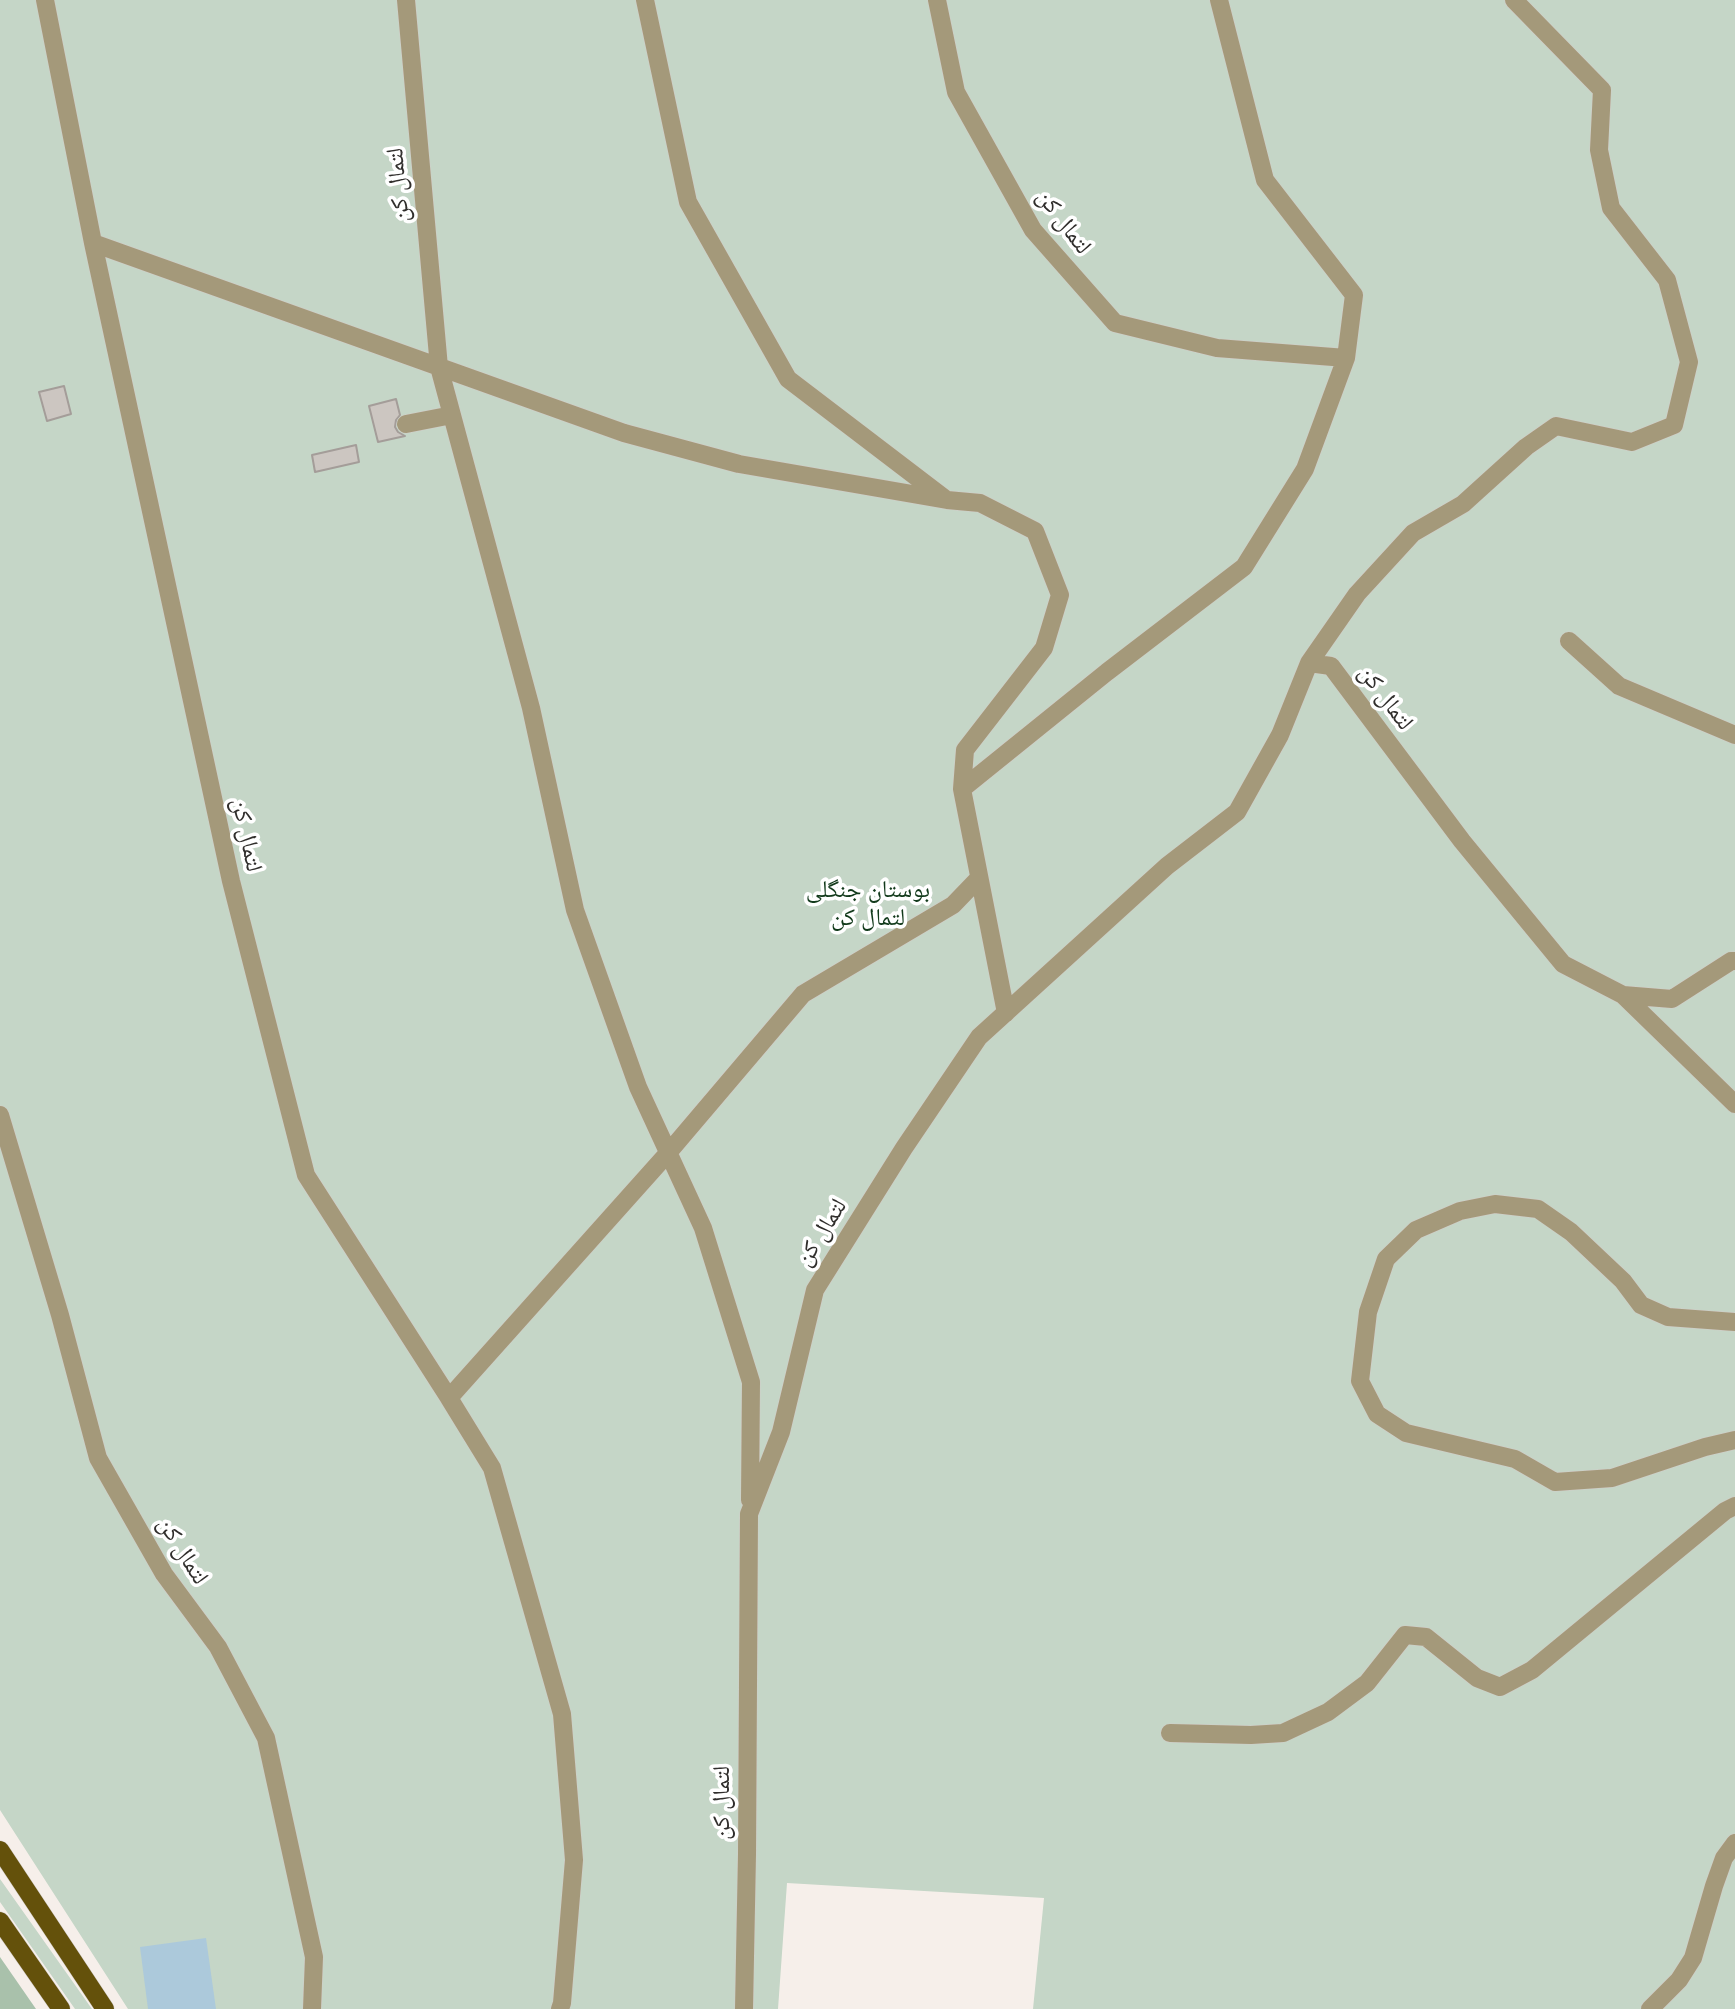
<!DOCTYPE html>
<meta charset="utf-8">
<style>
body{margin:0}
canvas{display:block;background:#f6efea}
</style>
<canvas width="1735" height="2009"></canvas>
<script>
const context = document.querySelector('canvas').getContext('2d');
context.lineJoin = 'round';
function fill(path, color) { context.fillStyle = color; context.fill(path, 'evenodd'); }
function stroke(path, color, width, dash) { context.strokeStyle = color; context.lineWidth = width; context.lineCap = dash ? 'butt' : 'round'; context.setLineDash(dash || []); context.stroke(path); }
function label(font, color, halo, rows, align = 'center') {
  context.font = font + ' "Varela Round","Noto Naskh Arabic",sans-serif'; context.lineWidth = 7; context.setLineDash([]); context.textBaseline = 'middle'; context.strokeStyle = halo; context.fillStyle = color; for (const [text, x, y, turn = 0] of rows) {
    context.save(); context.translate(x, y); context.rotate((+turn || 0) * Math.PI / 180); context.textAlign = isNaN(turn) ? turn : align; if (halo) context.strokeText(text, 0, 0); context.fillText(text, 0, 0); context.restore();
  }
}
fill(new Path2D(`
 M0 0H1735V2009H1033L1044 1898 787 1883 778 2009H128L0 1810Z
 M0 1879 92 2009H75L0 1902Z`), '#c5d6c7');
fill(new Path2D(`
 M0 1957 36 2009H0Z`), '#a9c1ab');
fill(new Path2D(`
 M206 1938 216 2009H148L140 1947Z`), '#acc9db');
const building = new Path2D(`
 M64 386 71 414 47 421 39 392Z
 M396 399 400 415 396 420 395 427 398 432 405 436 378 442 369 406Z
 M356 445 359 462 315 472 312 455Z`);
fill(building, '#ccc6c1');
stroke(building, '#a49d99', 2);
const minor = new Path2D(`
 M45 0 93 243 231 881 306 1175 449 1398 668 1153 803 994 953 905 979 878
 M406 0 439 367 531 708 575 910 638 1087 703 1228 751 1382 750 1500
 M645 0 688 202 788 379 944 498
 M937 0 956 92 1033 230 1115 323 1217 348 1346 358 1305 469 1244 567 1107 672 962 789 1006 1013
 M1219 0 1265 180 1354 295 1346 358
 M93 243 624 433 739 464 947 500 980 503 1035 531 1060 595 1044 648 965 750 962 789
 M406 424 452 415
 M1569 641 1619 686 1735 735
 M1309 663 1357 594 1413 533 1463 504 1526 447 1556 426 1632 442 1674 425 1689 362 1667 280 1611 208 1599 150 1602 90 1514 0
 M1623 995 1735 1104
 M0 1115 60 1315 98 1458 164 1574 218 1647 266 1738 314 1957 312 2009
 M1735 1322 1668 1317 1641 1305 1623 1281 1571 1232 1538 1209 1495 1204 1460 1211 1416 1230 1386 1259 1368 1312 1360 1381 1377 1414 1406 1433 1515 1459 1555 1482 1612 1478 1705 1447 1735 1440
 M449 1398 492 1468 562 1714 574 1860 562 2003 560 2009
 M1170 1733 1251 1735 1283 1733 1328 1712 1367 1683 1405 1635 1426 1637 1477 1678 1500 1687 1532 1670 1725 1511 1735 1506
 M744 2009 747 1854 749 1514 781 1432 815 1290 904 1148 979 1037 1167 866 1237 812 1280 735 1309 663 1331 666 1462 841 1563 964 1623 995 1672 999 1731 961H1735
 M1650 2009 1679 1980 1693 1958 1714 1886 1724 1858 1735 1843`);
const major = new Path2D(`
 M0 1850 105 2009
 M0 1921 61 2009`);
stroke(minor, '#d2ccc8', 19);
stroke(major, '#d2ccc8', 19);
stroke(minor, '#a4997a', 18);
stroke(major, '#64510b', 18);
label('24px', '#302e2c', '#fff', [
 ["لتمال کن",399,185,-95],
 ["لتمال کن",1063,222,53],
 ["لتمال کن",1385,698,53],
 ["لتمال کن",246,835,78],
 ["لتمال کن",822,1233,-58],
 ["لتمال کن",182,1551,58],
 ["لتمال کن",723,1803,-90]
]);
label('24px', '#123a1b', '#fff', [
 ["بوستان جنگلی",868,891],
 ["لتمال کن",868,919]
]);
</script>
